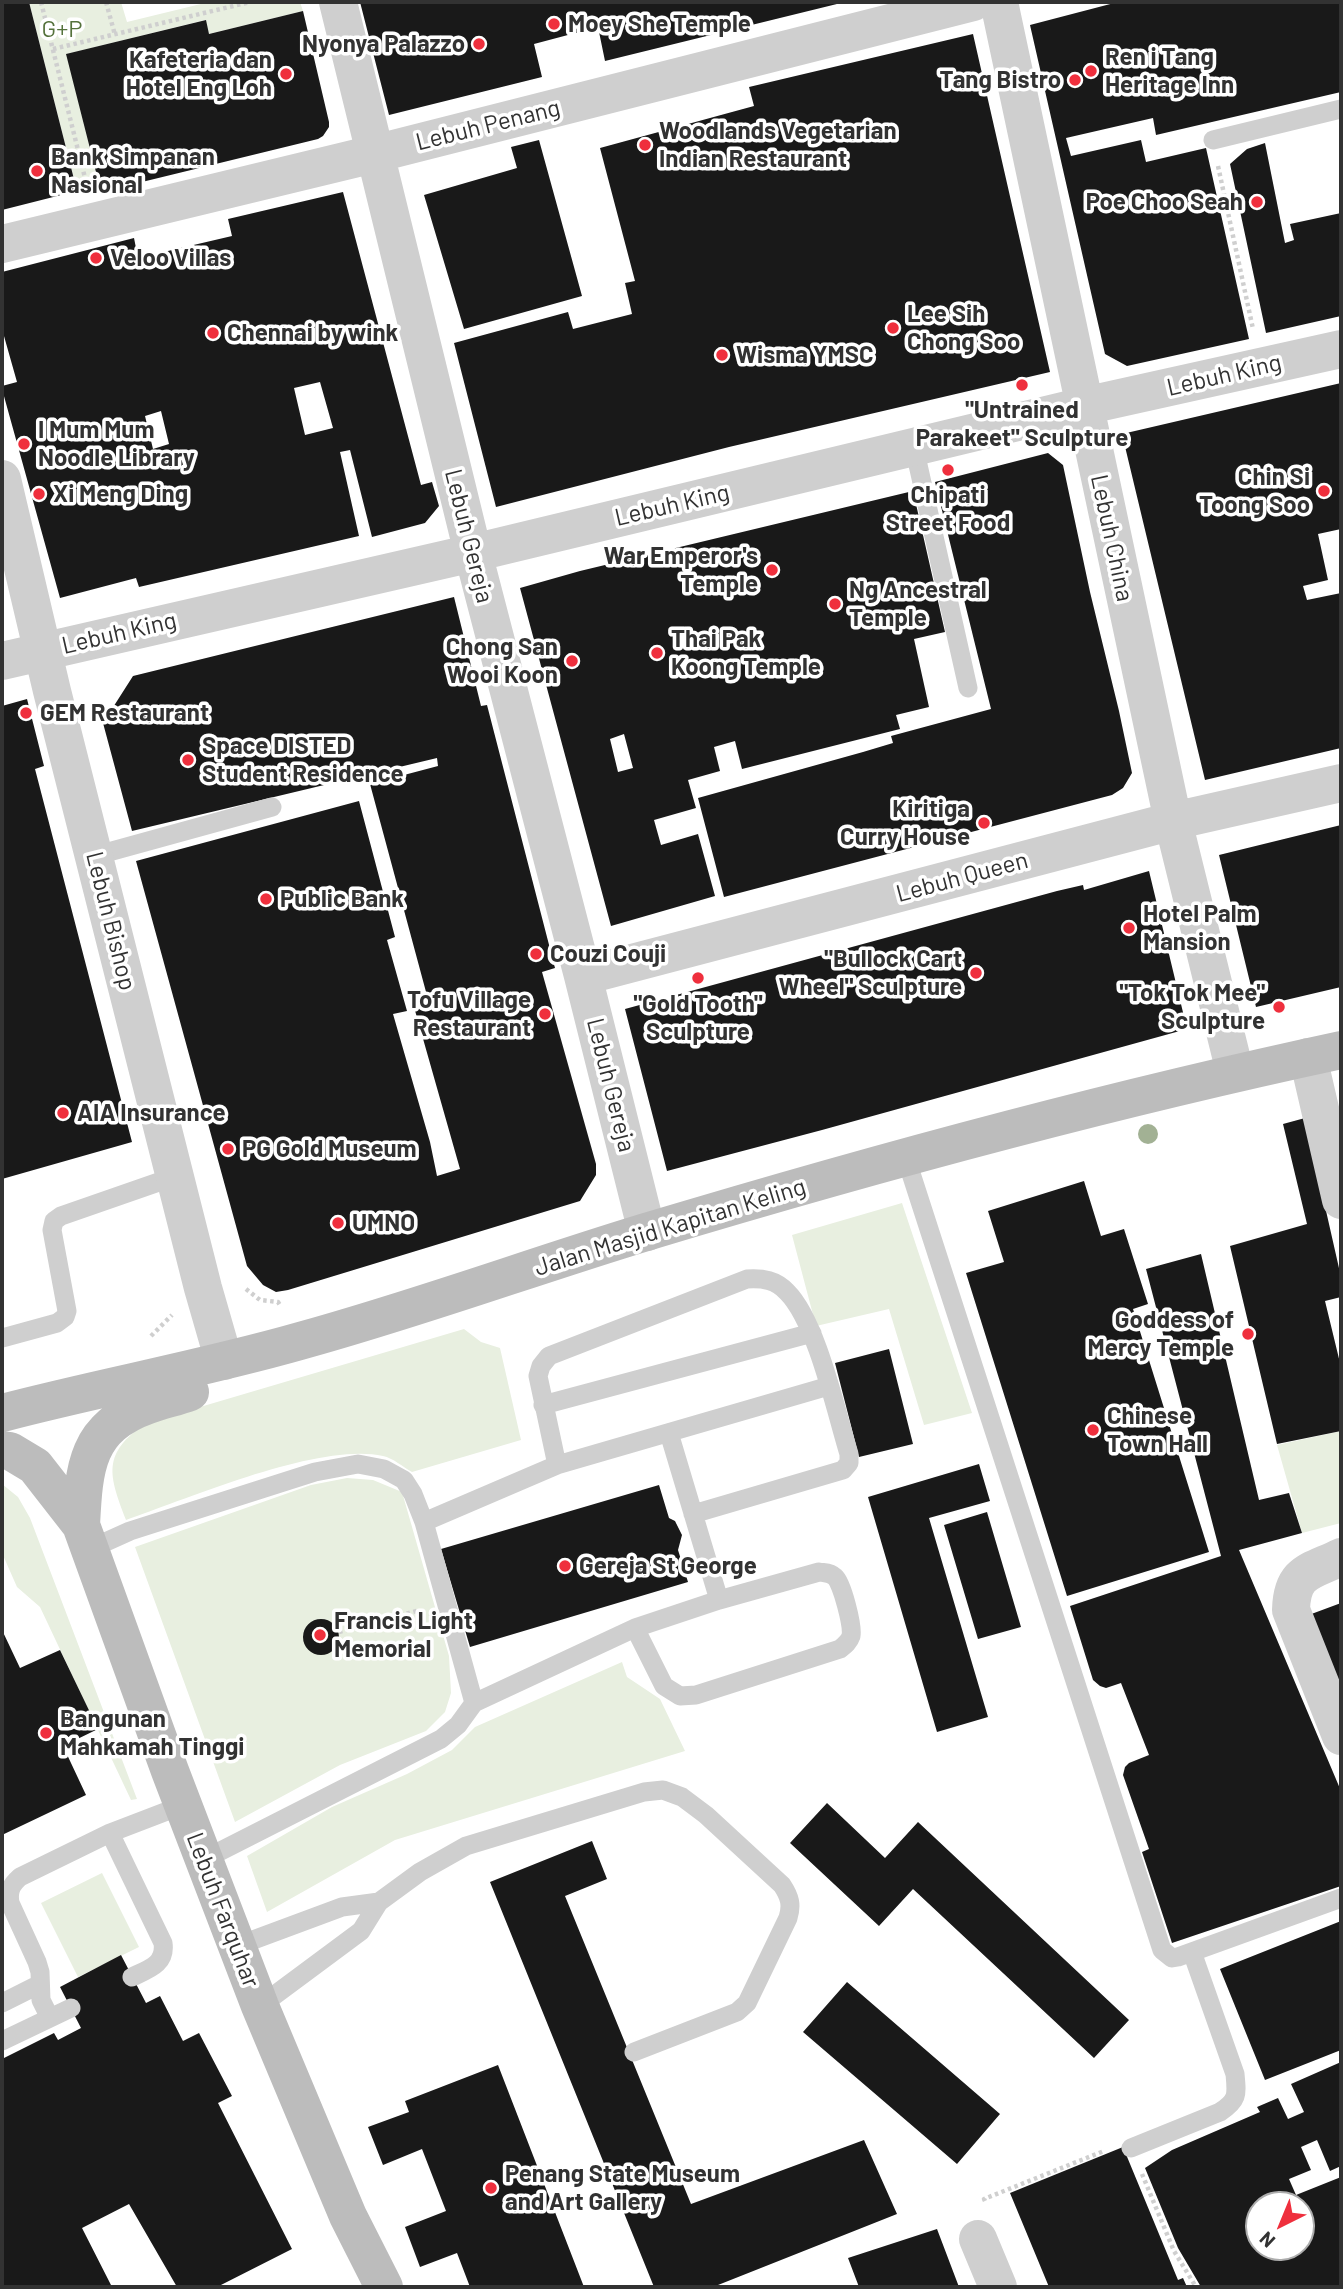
<!DOCTYPE html>
<style>
body{margin:0}
#map{position:relative;width:1343px;height:2289px;overflow:hidden;background:#fff;font-family:Barlow,sans-serif}
canvas{display:block}
.frame{position:absolute;inset:0;border:4px solid #323232;pointer-events:none}
.north{position:absolute;left:1245px;top:2191px;width:70px;height:70px;box-sizing:border-box;background:#fff;border:2px solid #adadad;border-radius:50%;rotate:223deg;font-size:19px;font-weight:700;line-height:28px;text-align:center;color:#323232}
.north::after{content:'';display:block;margin:auto;width:24px;height:32px;background:#ef2f3d;clip-path:polygon(50% 0,100% 100%,50% 72%,0 100%)}
</style>
<div id="map">
<canvas width="1343" height="2289"></canvas>
<div class="frame"></div>
<div class="north">N</div>
</div>
<script>
const context = document.querySelector('canvas').getContext('2d');
context.lineJoin = 'round';
function fill(path, color) { context.fillStyle = color; context.fill(path, 'evenodd'); }
function stroke(path, color, width, dash) { context.strokeStyle = color; context.lineWidth = width; context.lineCap = dash ? 'butt' : 'round'; context.setLineDash(dash || []); context.stroke(path); }
function label(font, color, halo, rows, align = 'center') {
  context.font = font + ' Barlow,sans-serif'; context.lineWidth = 7; context.setLineDash([]); context.textBaseline = 'middle'; context.strokeStyle = halo; context.fillStyle = color; for (const [text, x, y, turn = 0] of rows) {
    context.save(); context.translate(x, y); context.rotate((+turn || 0) * Math.PI / 180); context.textAlign = isNaN(turn) ? turn : align; if (halo) context.strokeText(text, 0, 0); context.fillText(text, 0, 0); context.restore();
  }
}
fill(new Path2D(`
 M29 2H121L127 22 209 2H300L303 11 209 34 205 20 67 54 99 186 77 191Z
 M902 1203 972 1413 924 1425 889 1309 816 1326 792 1235Z
 M464 1329 481 1342 500 1348 521 1440 412 1472C403 1467 393 1458 383 1456 319 1442 190 1498 126 1520 109 1475 101 1454 146 1423Z
 M1341 1431V1523L1302 1533 1277 1445Z
 M347 1478 373 1480 402 1492 449 1656 451 1693 445 1712 426 1731 340 1765 235 1822 135 1547 311 1485Z
 M2 1484 18 1497 30 1518 137 1799 131 1800 40 1607 17 1587 2 1553Z
 M622 1662 627 1677 660 1699 685 1751 395 1840 267 1912 247 1856 332 1807 407 1774 452 1750 475 1727Z
 M102 1873 139 1947 78 1977 41 1903Z`), '#e8efe0');
fill(new Path2D(`
 M2 2H29L77 191 2 210Z
 M360 2H841V3L605 61 598 27 534 44 542 77 389 115Z
 M1118 2H1341V92L1156 135 1153 118 1066 138 1071 156 1141 140 1146 162 1206 148 1249 339 1127 366 1105 354 1030 25Z
 M303 11 329 122V127L323 136 318 139 101 192 66 54 206 20 209 34Z
 M973 34 1050 372 729 447 496 507 454 343 568 312 573 329 632 314 625 283 635 281 600 148 754 106 749 87Z
 M539 140 582 296 464 329 424 195 517 168 511 147Z
 M1265 143 1285 243 1294 240 1290 224 1341 213V316L1266 333 1230 164 1247 149Z
 M343 192 421 485 432 482 439 506 425 523 372 537 350 450 340 452 359 536 139 587 136 578 60 598 2 389V386L17 382 2 329V272L134 238 138 258 232 236 228 219ZM320 382 333 428 305 435 294 388ZM161 411 169 444 153 449 145 416Z
 M1341 383V529L1318 534 1328 580 1303 586 1307 600 1341 593V748L1205 780 1122 434Z
 M1048 453 1063 465 1090 592 1119 711 1132 773 1123 788 1112 795 724 897 698 798 863 752 893 743 891 736 991 709 935 482Z
 M913 491 945 632 914 639 929 707 896 715 900 729 742 769 735 741 714 747 720 771 688 780 696 808 654 820 661 845 698 834 715 896 611 926 520 588 580 571ZM624 734 633 768 618 772 610 739Z
 M454 597 481 706 487 705 555 968 542 972 596 1164V1175L580 1201 288 1290 276 1292 263 1285 247 1266 136 861 359 801 395 937 387 940 407 1011 393 1014 430 1142 437 1176 460 1169 414 1007 429 1003 370 784 438 766 437 758 132 831 103 723 133 676Z
 M27 699 44 766 35 769 132 1142 2 1179V706Z
 M1341 825V987L1256 1007 1219 855Z
 M1149 871 1187 1029 822 1130 667 1171 625 1009 1057 891 1083 885 1084 890Z
 M1305 1118 1341 1277V1297L1325 1301 1341 1367V1431L1277 1444 1230 1246 1307 1224 1283 1124Z
 M1084 1181 1101 1236 1124 1229 1148 1304 1133 1309 1209 1552 1067 1596 966 1273 1004 1262 988 1211Z
 M1201 1254 1259 1500 1289 1493 1302 1533 1239 1550 1341 1791V1886L1172 1943 1142 1852 1149 1849 1123 1775 1125 1767 1129 1763 1149 1755 1121 1683 1106 1688 1100 1686 1093 1680 1070 1606 1221 1556 1146 1269Z
 M889 1349 913 1444 859 1457 835 1363Z
 M979 1464 990 1501 929 1518 988 1717 937 1732 868 1497Z
 M659 1485 669 1518 675 1521 682 1535 678 1550 688 1582 470 1647 441 1549Z
 M987 1512 1021 1627 978 1639 944 1525Z
 M1341 1603V1705L1306 1616Z
 M303 1637a18 18 0 1 1 36 0a18 18 0 1 1-36 0Z
 M2 1630 20 1668 60 1650 98 1729 63 1746 86 1795 2 1835Z
 M827 1803 885 1858 918 1822 1129 2020 1094 2058 913 1889 879 1926 790 1843Z
 M592 1841 607 1879 565 1896 691 2204 864 2140 897 2214 713 2287H654L490 1882Z
 M1341 1921V2050L1265 2080 1220 1969Z
 M121 1955 146 2003 160 1996 183 2041 199 2033 232 2096 218 2103 292 2249 217 2287H177L129 2204 82 2228 112 2287H2V2059L54 2033 58 2040 81 2028 60 1987Z
 M847 1982 1000 2114 957 2164 803 2032Z
 M1341 2062V2166L1330 2171 1317 2140 1301 2147 1311 2170 1289 2179 1296 2195 1341 2177V2287H1201L1178 2248 1145 2168 1172 2150 1260 2112 1257 2107 1278 2098 1288 2119 1304 2112 1291 2084ZM1259 2205H1301V2247H1259Z
 M498 2065 584 2287H470L457 2253 420 2267 405 2227 446 2211 422 2149 383 2165 368 2127 409 2112 405 2101Z
 M1123 2147 1178 2280 1183 2278 1187 2287H1049L1010 2193Z
 M937 2229 959 2287H859L848 2258Z`), '#191919');
stroke(new Path2D(`
 M41 2 87 186
 M106 2 115 35
 M53 49 250 2
 M1218 166 1253 329
 M246 1289 260 1300 278 1302 280 1305
 M151 1336 172 1315
 M339 1632 420 1610
 M1142 2174 1174 2251 1196 2287
 M985 2201 984 2199 1104 2151`), '#cfcfcf', 4.5, [3.5, 3.5]);
stroke(new Path2D(`
 M1213 140 1341 109
 M914 447 968 688
 M94 856 272 807
 M906 1158 1162 1950 1172 1958 1178 1957 1341 1898
 M2 1338 57 1323 65 1317 67 1311 52 1230 54 1221 61 1216 176 1176
 M543 1405 812 1333
 M557 1465 538 1376 541 1366 549 1356 747 1279C763 1278 776 1280 787 1292 817 1322 836 1412 849 1454V1463L843 1470 693 1514
 M90 1549 130 1531 315 1472 358 1464 384 1469 404 1480 413 1494 424 1522
 M635 1628 664 1686 680 1696 696 1695 840 1649C845 1645 849 1642 851 1636 853 1626 842 1583 835 1577 830 1572 825 1573 819 1572L719 1600
 M474 1703 424 1522 557 1465 829 1386
 M110 1833 163 1943C166 1964 149 1969 132 1977
 M203 1860 441 1739 458 1725 474 1703 635 1628 719 1600 669 1433
 M237 1946 342 1907 379 1902
 M2 2003 40 1984
 M260 2006 361 1931 379 1902 420 1872 466 1846 644 1792 663 1790 682 1797 706 1815 782 1885C790 1897 792 1905 788 1918L747 2003 737 2012 634 2052
 M50 2018 41 2000 40 1972 37 1962 10 1903C8 1891 11 1885 20 1877L110 1833 183 1805
 M2 2041 71 2008
 M1131 2148 1220 2112C1238 2100 1237 2095 1235 2074L1192 1952`), '#cfcfcf', 19);
stroke(new Path2D(`
 M338 2 473 553 583 976 647 1232
 M999 2 1173 821 1235 1072
 M2 244 374 154 973 2
 M2 479 52 691 203 1288 224 1361
 M2 661 473 553 1084 406 1341 349
 M583 976 1173 821 1341 783
 M1308 1057 1341 1200
 M1341 1557C1310 1572 1292 1571 1291 1610L1341 1736
 M978 2239 998 2287`), '#cfcfcf', 38);
stroke(new Path2D(`
 M2 1413C101 1387 202 1369 300 1341 417 1309 531 1267 646 1232 875 1163 1108 1100 1341 1050
 M2 1450 10 1451 35 1466 81 1525 170 1771 260 2006 348 2216 384 2287
 M81 1525C84 1467 86 1427 148 1405 162 1400 176 1397 190 1392`), '#bcbcbc', 38);
context.fillStyle = '#a2b194';
for (const [x, y] of [
 [1148,1134]
]) { context.beginPath(); context.arc(x, y, 10, 0, 2 * Math.PI); context.fill(); }
for (const [x, y, r, color] of [
 [554,24,7,"#ef2f3d"],
 [479,44,7,"#ef2f3d"],
 [1091,71,7,"#ef2f3d"],
 [286,74,7,"#ef2f3d"],
 [1075,80,7,"#ef2f3d"],
 [645,145,7,"#ef2f3d"],
 [37,171,7,"#ef2f3d"],
 [1257,202,7,"#ef2f3d"],
 [96,258,7,"#ef2f3d"],
 [893,328,7,"#ef2f3d"],
 [213,333,7,"#ef2f3d"],
 [722,355,7,"#ef2f3d"],
 [1022,385,7,"#ef2f3d"],
 [24,444,7,"#ef2f3d"],
 [948,470,7,"#ef2f3d"],
 [1324,491,7,"#ef2f3d"],
 [39,494,7,"#ef2f3d"],
 [772,570,7,"#ef2f3d"],
 [835,604,7,"#ef2f3d"],
 [657,653,7,"#ef2f3d"],
 [572,661,7,"#ef2f3d"],
 [26,713,7,"#ef2f3d"],
 [188,760,7,"#ef2f3d"],
 [984,823,7,"#ef2f3d"],
 [266,899,7,"#ef2f3d"],
 [1129,928,7,"#ef2f3d"],
 [536,954,7,"#ef2f3d"],
 [976,973,7,"#ef2f3d"],
 [698,978,7,"#ef2f3d"],
 [1279,1007,7,"#ef2f3d"],
 [545,1014,7,"#ef2f3d"],
 [63,1113,7,"#ef2f3d"],
 [228,1149,7,"#ef2f3d"],
 [338,1223,7,"#ef2f3d"],
 [1248,1334,7,"#ef2f3d"],
 [1093,1430,7,"#ef2f3d"],
 [565,1566,7,"#ef2f3d"],
 [320,1635,7,"#ef2f3d"],
 [46,1733,7,"#ef2f3d"],
 [491,2188,7,"#ef2f3d"]
]) { const dot = new Path2D(); dot.arc(x, y, r, 0, 2 * Math.PI); context.fillStyle = color; context.fill(dot); stroke(dot, '#fff', 2.5); }
label('bold 24px', '#323232', '#fff', [
 ["Moey She Temple",568,24],
 ["Nyonya Palazzo",465,44,"right"],
 ["Ren i Tang",1105,57],
 ["Heritage Inn",1105,85],
 ["Kafeteria dan",272,60,"right"],
 ["Hotel Eng Loh",272,88,"right"],
 ["Tang Bistro",1061,80,"right"],
 ["Woodlands Vegetarian",659,131],
 ["Indian Restaurant",659,159],
 ["Bank Simpanan",51,157],
 ["Nasional",51,185],
 ["Poe Choo Seah",1243,202,"right"],
 ["Veloo Villas",110,258],
 ["Lee Sih",907,314],
 ["Chong Soo",907,342],
 ["Chennai by wink",227,333],
 ["Wisma YMSC",736,355],
 ["\"Untrained",1022,410,"center"],
 ["Parakeet\" Sculpture",1022,438,"center"],
 ["I Mum Mum",38,430],
 ["Noodle Library",38,458],
 ["Chin Si",1310,477,"right"],
 ["Toong Soo",1310,505,"right"],
 ["Xi Meng Ding",53,494],
 ["Chipati",948,495,"center"],
 ["Street Food",948,523,"center"],
 ["War Emperor's",758,556,"right"],
 ["Temple",758,584,"right"],
 ["Ng Ancestral",849,590],
 ["Temple",849,618],
 ["Thai Pak",671,639],
 ["Koong Temple",671,667],
 ["Chong San",558,647,"right"],
 ["Wooi Koon",558,675,"right"],
 ["GEM Restaurant",40,713],
 ["Space DISTED",202,746],
 ["Student Residence",202,774],
 ["Kiritiga",970,809,"right"],
 ["Curry House",970,837,"right"],
 ["Public Bank",280,899],
 ["Hotel Palm",1143,914],
 ["Mansion",1143,942],
 ["Couzi Couji",550,954],
 ["\"Bullock Cart",962,959,"right"],
 ["Wheel\" Sculpture",962,987,"right"],
 ["\"Tok Tok Mee\"",1265,993,"right"],
 ["Sculpture",1265,1021,"right"],
 ["Tofu Village",531,1000,"right"],
 ["Restaurant",531,1028,"right"],
 ["\"Gold Tooth\"",698,1004,"center"],
 ["Sculpture",698,1032,"center"],
 ["AIA Insurance",77,1113],
 ["PG Gold Museum",242,1149],
 ["UMNO",352,1223],
 ["Goddess of",1234,1320,"right"],
 ["Mercy Temple",1234,1348,"right"],
 ["Chinese",1107,1416],
 ["Town Hall",1107,1444],
 ["Gereja St George",579,1566],
 ["Francis Light",334,1621],
 ["Memorial",334,1649],
 ["Bangunan",60,1719],
 ["Mahkamah Tinggi",60,1747],
 ["Penang State Museum",505,2174],
 ["and Art Gallery",505,2202]
], 'left');
label('24px', '#55723c', '#fff', [
 ["G+P",62,29]
]);
label('24px', '#323232', '#fff', [
 ["Lebuh Penang",488,125,-14],
 ["Lebuh King",1224,375,-13],
 ["Lebuh King",672,505,-13],
 ["Lebuh Gereja",469,536,76],
 ["Lebuh China",1112,538,78],
 ["Lebuh King",119,633,-13],
 ["Lebuh Queen",962,877,-15],
 ["Lebuh Bishop",111,921,76],
 ["Lebuh Gereja",611,1085,76],
 ["Jalan Masjid Kapitan Keling",670,1227,-17],
 ["Lebuh Farquhar",223,1910,69]
]);
</script>
